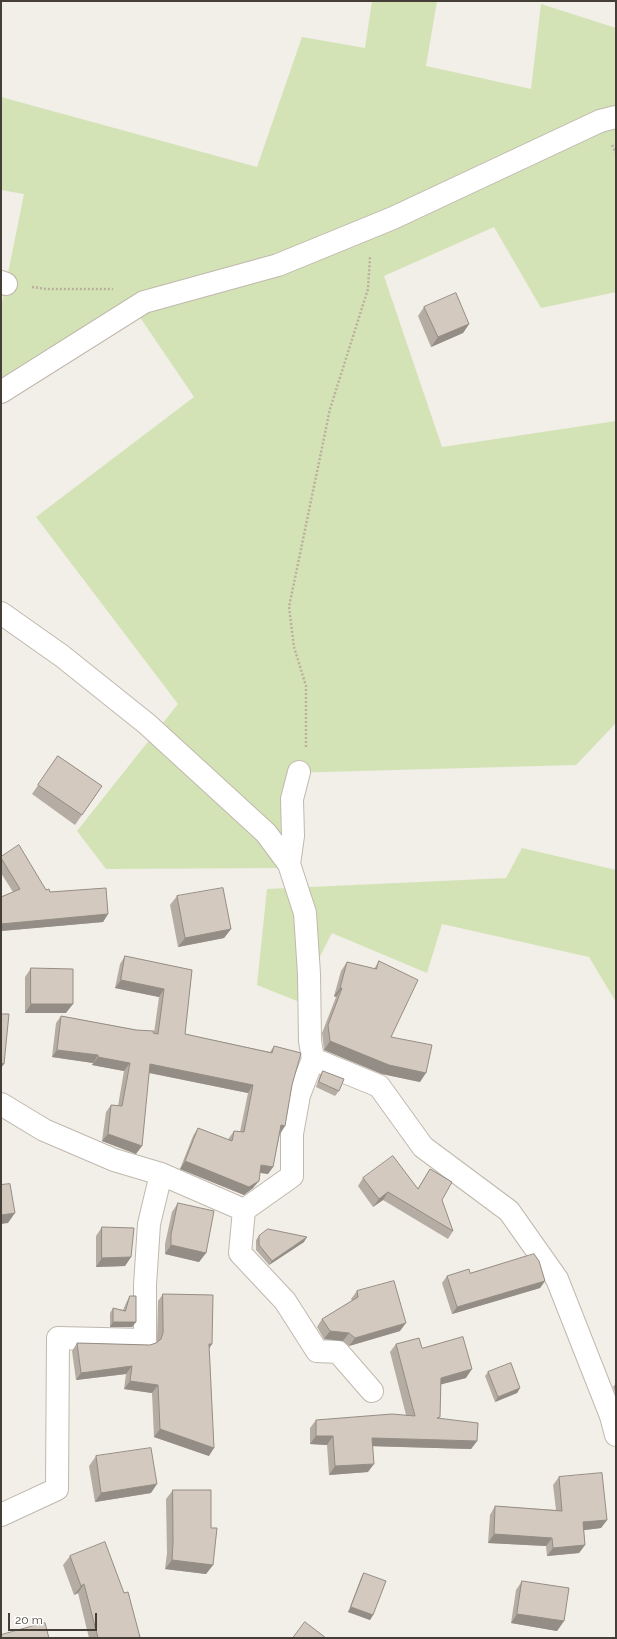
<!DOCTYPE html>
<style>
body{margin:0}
#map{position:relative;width:617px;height:1639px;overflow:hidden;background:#f2eee8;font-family:Raleway,sans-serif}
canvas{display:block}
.frame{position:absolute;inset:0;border:2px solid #453e37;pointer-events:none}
.scale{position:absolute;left:8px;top:1613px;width:89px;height:18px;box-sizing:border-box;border:2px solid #453e37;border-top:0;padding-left:5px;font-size:12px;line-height:14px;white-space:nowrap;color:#453e37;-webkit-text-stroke:3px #fff;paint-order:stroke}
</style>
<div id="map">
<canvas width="617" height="1639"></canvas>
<div class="frame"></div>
<div class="scale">20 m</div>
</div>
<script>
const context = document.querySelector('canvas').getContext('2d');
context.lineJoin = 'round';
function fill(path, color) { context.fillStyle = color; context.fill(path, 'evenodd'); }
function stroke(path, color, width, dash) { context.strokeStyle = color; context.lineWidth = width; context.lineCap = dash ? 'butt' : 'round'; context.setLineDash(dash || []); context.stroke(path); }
fill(new Path2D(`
 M372 1H437L426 66 531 89 541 4 616 28V292L541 308 494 227 384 276 442 447 616 421V723L576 765 288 773 285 868 106 869 77 831 178 704 36 517 194 397 129 301 1 383V308L24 194 1 190V97L257 167 302 37 365 48Z
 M522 848 616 870V1002L589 957 442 924 427 973 332 933 297 1001 257 985 267 889 506 878Z`), '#d3e3b5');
const minor = new Path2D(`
 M1 282 6 284
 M1 392 144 302 278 265 393 218 600 121 616 117
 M1 613 62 656 147 724 266 833 289 864 305 913 309 974 310 1041 313 1059 299 1095 292 1134V1176L244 1210
 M289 864 293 836 292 799 299 772
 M313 1059 379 1086 423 1147 509 1211 557 1279 611 1416 616 1435
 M1 1104 44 1130 114 1160 161 1174 244 1210 240 1253 285 1301 317 1351 338 1352 372 1391
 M1 1515 57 1489 58 1338 145 1340V1285L149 1224 161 1174`);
stroke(minor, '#c0b8ae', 24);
stroke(new Path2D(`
 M612 145 616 153
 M32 287 46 289H113
 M306 747V686L294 647 289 607 330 409 368 289 370 257`), '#bdaf9e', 2.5, [2, 2]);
stroke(minor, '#fff', 22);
fill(new Path2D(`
 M424 307 469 324 463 333 431 347 418 316Z
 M58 756 102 786 75 825 32 794Z
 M1 857 46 890 108 914 103 922 1 931V897L13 892 1 873Z
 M177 896 231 929 224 938 178 947 170 905Z
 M125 956 192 970 185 1034 270 1052 274 1046 292 1085 285 1126 280 1133 273 1167 268 1174 260 1173 253 1188 244 1195 180 1169 193 1136 198 1128 228 1140 229 1138 234 1131 240 1132 248 1093 149 1073 136 1154 102 1141 106 1112 111 1105 118 1106 124 1071 92 1065 93 1063 52 1057 56 1023 61 1016 154 1033 159 997 115 988 120 964Z
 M379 961 391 1037 420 1082 382 1074 324 1050 322 1033 336 997 334 996 341 971 347 962 374 969Z
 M31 968 66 1013H25V977Z
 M323 1071 339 1091 335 1096 316 1087 320 1075Z
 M430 1169 453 1231 448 1239 383 1200 373 1207 358 1186 363 1178 418 1188Z
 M178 1203 206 1253 199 1262 165 1254V1244L172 1212Z
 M102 1227 131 1257 125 1266 96 1267V1236Z
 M259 1236 304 1242 269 1265 256 1250V1240Z
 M470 1273 545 1281 540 1288 452 1314 442 1283 447 1276Z
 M357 1291 400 1331 349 1346 343 1341 324 1339 317 1327 322 1319 352 1301 351 1299Z
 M163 1294 209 1348V1456L154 1437 152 1393 124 1389 126 1374 76 1380 72 1351 77 1343 150 1345 157 1343V1340L158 1301Z
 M130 1296 136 1322 132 1327H110V1313L113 1308 123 1310 127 1301Z
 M396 1344 422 1348 466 1378 441 1384 439 1419 477 1441 471 1449 373 1446 368 1472 329 1475 327 1445 310 1444V1428L316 1420 406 1415 390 1352Z
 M488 1372 520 1388 517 1393 495 1402 485 1376Z
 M616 1383V1395L613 1387Z
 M96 1456 151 1493 95 1502 89 1466Z
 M559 1477 607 1520 601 1528 584 1530 585 1545 579 1553 547 1556 546 1546 488 1543 490 1515 495 1506 556 1510 553 1485Z
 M173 1490 211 1528 213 1565 206 1574 165 1569 167 1553 166 1499Z
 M70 1556 124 1593 139 1638H89L78 1593 74 1595 63 1565Z
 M364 1573 373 1615 370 1620 348 1612 361 1578Z
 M522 1581 564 1621 557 1631 511 1623 516 1590Z`), '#b5ada3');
fill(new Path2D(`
 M469 324 463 333 431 347 438 337Z
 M108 914 103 922 1 931V924Z
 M231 929 224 938 178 947 185 938Z
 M121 980 164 989 159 997 115 988Z
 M340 988H342L336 997 334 996Z
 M31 1004H73L66 1013H25Z
 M330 1041 426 1073 420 1082 382 1074 324 1050Z
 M57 1050 98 1055 93 1063 52 1057Z
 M98 1057 130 1063 124 1071 92 1065Z
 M1 1063 4 1064 1 1068Z
 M150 1064 253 1085 248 1093 145 1072Z
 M281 1125 285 1126 280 1134Z
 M108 1134 142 1146 136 1154 102 1141Z
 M185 1161 259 1181 253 1188 244 1195 180 1169Z
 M261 1165 273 1167 268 1174 256 1172Z
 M388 1192 383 1200 373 1207 379 1199Z
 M15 1213 8 1223 1 1224V1215Z
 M307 1237 304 1242 269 1265 272 1261Z
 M171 1245 206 1253 199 1262 165 1254Z
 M131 1257 125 1266 96 1267 102 1258Z
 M545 1281 540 1288 452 1314 457 1307Z
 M113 1322H136L132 1327H110Z
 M406 1323 400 1331 349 1346 355 1338Z
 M330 1331 349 1333 343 1341 324 1339Z
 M209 1344H212L207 1352Z
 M132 1366 126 1374 76 1380 81 1373Z
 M472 1369 466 1378 435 1386 441 1378Z
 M130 1381 158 1385 152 1393 124 1389Z
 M520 1388 517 1393 495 1402 498 1397Z
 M160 1429 214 1448 209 1456 154 1437Z
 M316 1436H333L327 1445 310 1444Z
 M372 1438 477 1441 471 1449 366 1446Z
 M374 1464 368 1472 329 1475 335 1466Z
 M157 1484 151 1493 95 1502 101 1493Z
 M607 1520 601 1528 577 1531 583 1522Z
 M494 1534 552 1538 546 1546 488 1543Z
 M585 1545 579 1553 547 1556 553 1548Z
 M172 1560 213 1565 206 1574 165 1569Z
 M84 1584 78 1593 74 1595 81 1586Z
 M351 1607 373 1615 370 1620 348 1612Z
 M517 1614 564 1621 557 1631 511 1623Z`), '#948d85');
const building = new Path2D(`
 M456 293 469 324 438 337 424 307Z
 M58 756 102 786 82 815 38 785Z
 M19 845 46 890 49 889 50 892 106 888 108 914 1 924V897L20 889 1 858V857Z
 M223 888 231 929 185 938 177 896Z
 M125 956 192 970 185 1034 272 1053 274 1046 301 1053 292 1085 285 1126 281 1125 273 1167 261 1165 259 1181 249 1187 185 1161 198 1128 232 1141 234 1131 244 1132 253 1085 150 1064 142 1146 108 1134 111 1105 122 1106 130 1063 98 1057V1055L57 1050 61 1016 136 1030 154 1031 153 1033 158 1034 164 989 121 980Z
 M379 961 418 980 391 1037 432 1045 426 1073 389 1065 330 1041 328 1025 342 988H340L347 962 376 969Z
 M31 968 73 969V1004H31Z
 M1 1014H9L4 1064 1 1063Z
 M323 1071 344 1079 339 1091 319 1082Z
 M393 1156 418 1189 430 1169 452 1182 442 1200 453 1231 388 1192 379 1199 363 1178Z
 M10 1184 15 1213 1 1215V1185Z
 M178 1203 214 1211 206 1253 171 1245V1235Z
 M102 1227 134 1228 131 1257 102 1258Z
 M268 1229 307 1237 272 1261 259 1245V1236Z
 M534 1254 539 1261 545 1281 457 1307 447 1276 469 1269 470 1273Z
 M394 1281 406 1323 355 1338 349 1333 330 1331 322 1319 358 1297 357 1291Z
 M163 1294 213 1295 212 1344H209L214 1448 160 1429 158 1385 130 1381 132 1366 81 1373 77 1343 150 1345 156 1343 161 1339 163 1333Z
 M130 1296H136V1322H113V1308L125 1311Z
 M463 1337 472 1369 441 1378 440 1417 437 1418 478 1423 477 1441 372 1438 374 1464 335 1466 333 1436H316V1420L392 1414 415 1416 396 1344 419 1338 422 1348Z
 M511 1363 520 1388 498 1397 488 1372Z
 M151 1448 157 1484 101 1493 96 1456Z
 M602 1473 607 1520 583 1522 585 1545 553 1548 552 1538 494 1534 495 1506 562 1511 559 1477Z
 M173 1490H211V1528H217L213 1565 172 1560 173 1543Z
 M105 1542 124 1593 128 1592 140 1637 135 1638H98L84 1584 81 1586 70 1556Z
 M364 1573 386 1581 373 1615 351 1607Z
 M522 1581 569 1588 564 1621 517 1614Z
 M305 1622 326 1638H293Z
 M45 1623 49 1638H1V1635Z`);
fill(building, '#d3c9be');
stroke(building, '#948d85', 1);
</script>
